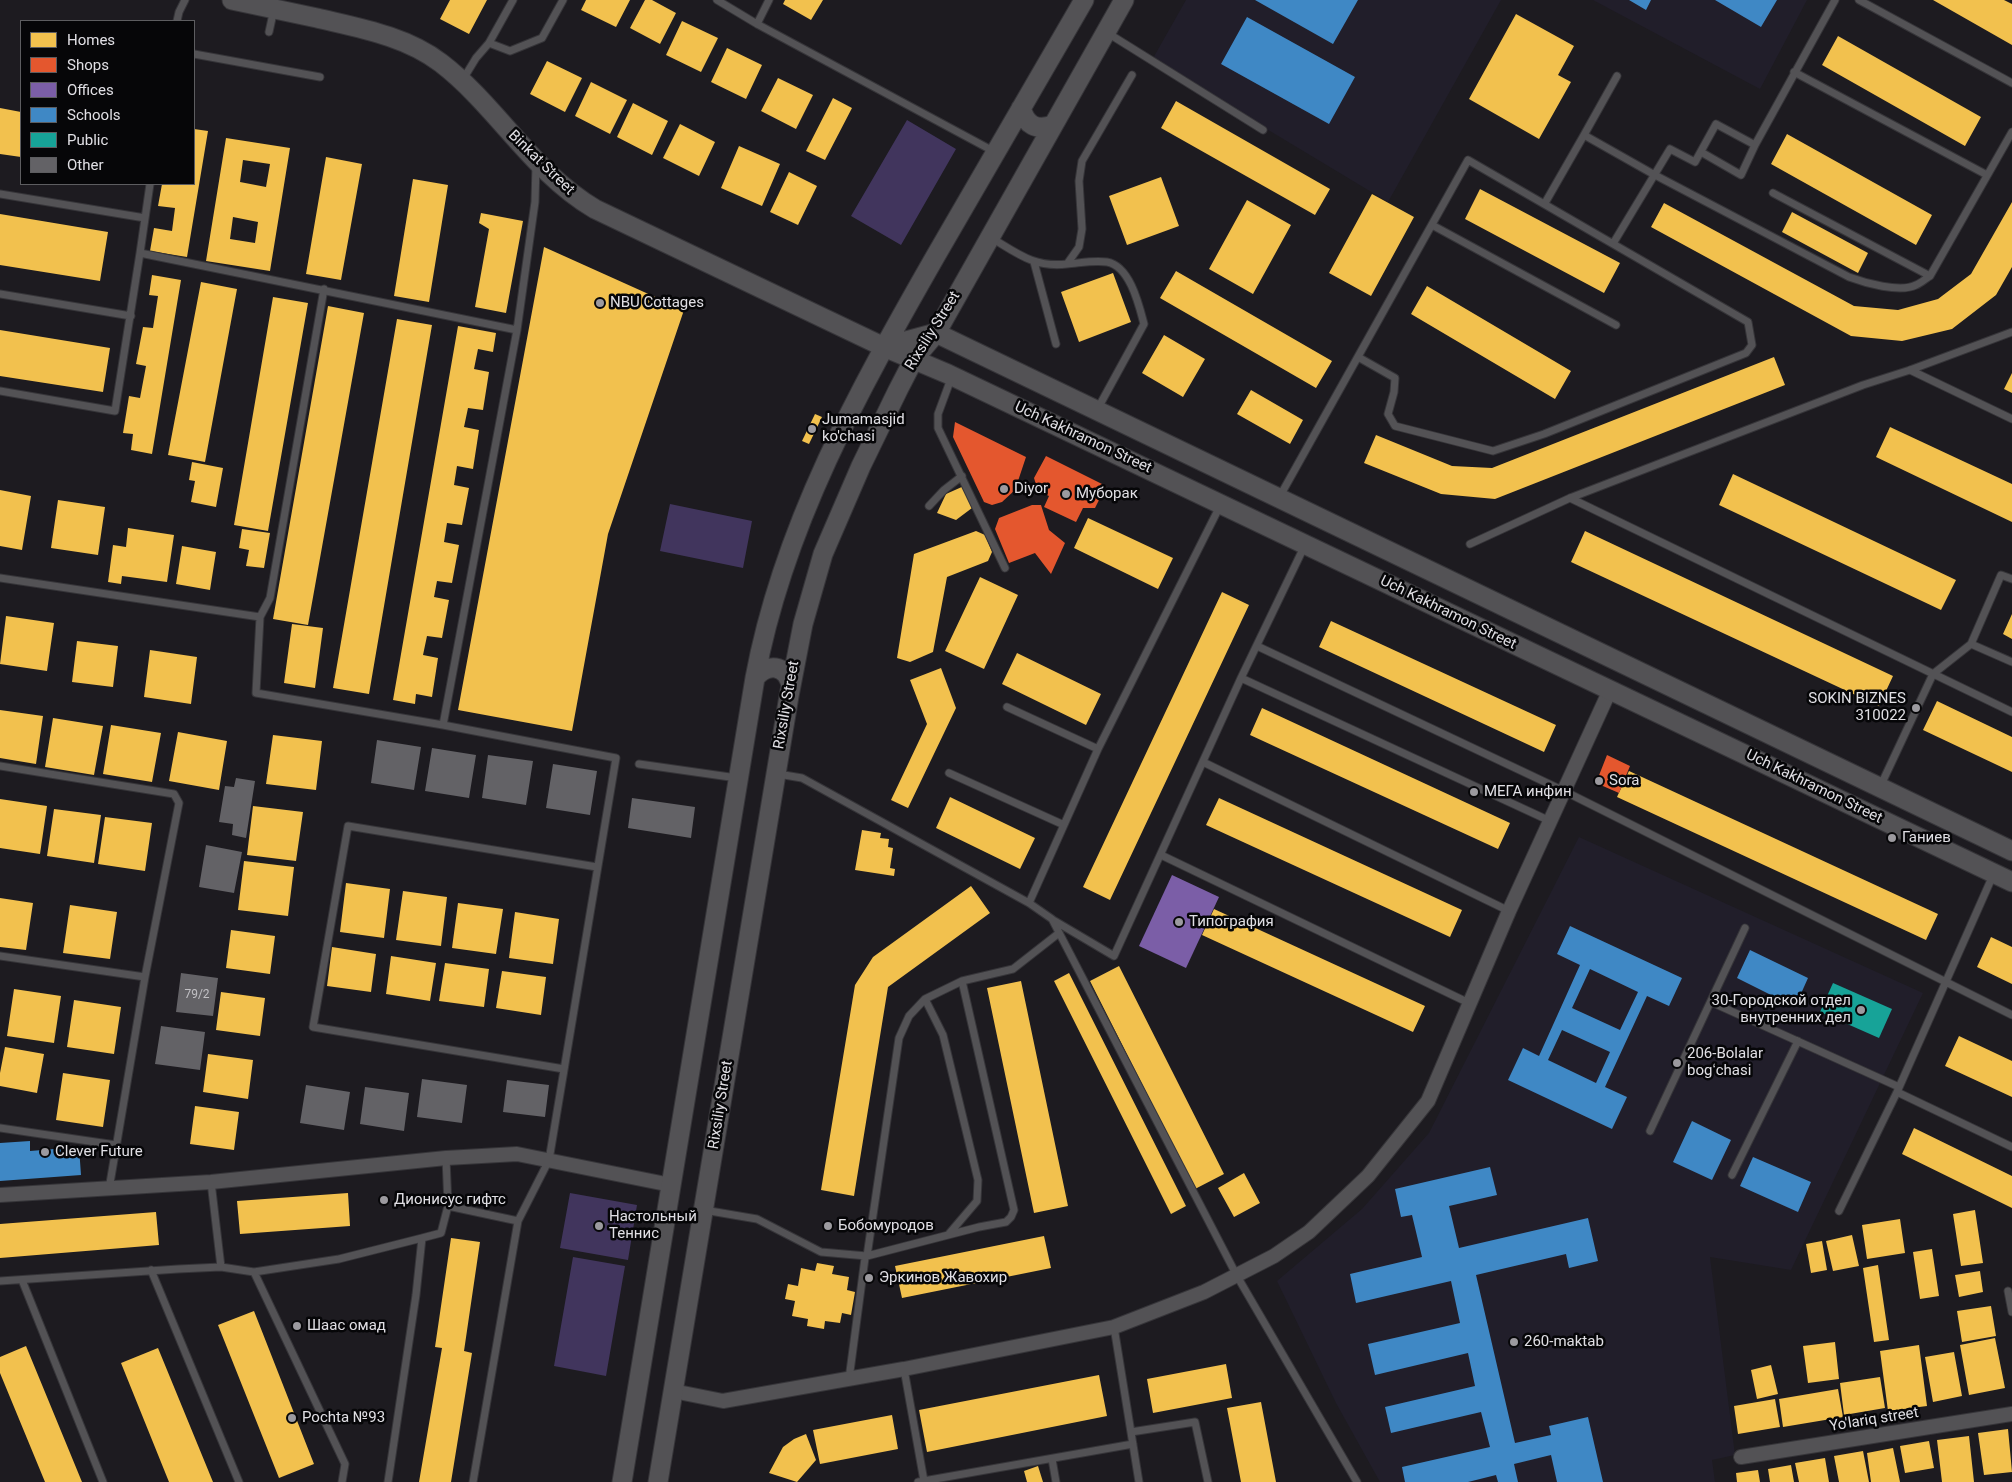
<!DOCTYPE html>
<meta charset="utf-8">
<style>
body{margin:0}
#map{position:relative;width:2012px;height:1482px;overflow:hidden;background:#1d1b20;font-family:Roboto,sans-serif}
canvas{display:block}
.legend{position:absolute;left:20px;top:20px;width:175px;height:165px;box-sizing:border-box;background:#060608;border:1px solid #5d5d60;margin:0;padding:6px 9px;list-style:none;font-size:15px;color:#e0dfe4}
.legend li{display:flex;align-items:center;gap:10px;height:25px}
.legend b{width:25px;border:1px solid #5d5d60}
</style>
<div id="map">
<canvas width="2012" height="1482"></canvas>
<ul class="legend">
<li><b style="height:14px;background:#f2c14e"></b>Homes</li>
<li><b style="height:14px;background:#e4572e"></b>Shops</li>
<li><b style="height:14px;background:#7b5ea7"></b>Offices</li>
<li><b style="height:14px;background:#3f88c5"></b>Schools</li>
<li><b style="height:14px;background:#17a398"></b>Public</li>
<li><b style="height:14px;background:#636266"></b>Other</li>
</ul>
</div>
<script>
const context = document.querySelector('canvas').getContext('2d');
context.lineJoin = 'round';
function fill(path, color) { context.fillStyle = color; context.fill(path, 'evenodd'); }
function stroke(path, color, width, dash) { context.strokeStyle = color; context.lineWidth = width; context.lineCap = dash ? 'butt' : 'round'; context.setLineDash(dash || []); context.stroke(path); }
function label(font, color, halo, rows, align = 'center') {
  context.font = font + ' Roboto,sans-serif'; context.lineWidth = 5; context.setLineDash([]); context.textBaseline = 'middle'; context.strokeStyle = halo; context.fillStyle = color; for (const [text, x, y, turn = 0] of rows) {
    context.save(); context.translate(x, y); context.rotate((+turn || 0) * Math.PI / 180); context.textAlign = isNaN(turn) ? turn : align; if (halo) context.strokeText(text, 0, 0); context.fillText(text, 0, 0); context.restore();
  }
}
fill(new Path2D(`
 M1186 0H1501L1388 202 1152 60Z
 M1593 0H1807L1760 89Z
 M1579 837 1923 993 1791 1270 1710 1257 1735 1455 1712 1460 1715 1482H1380L1336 1403 1277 1281 1362 1209 1429 1133Z`), '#211e2a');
fill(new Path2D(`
 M907 120 956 149 901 245 851 216Z
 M670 504 752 521 743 568 660 551Z
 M570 1193 637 1205 628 1260 560 1248Z
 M573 1257 625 1266 606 1376 554 1366Z`), '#41355d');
fill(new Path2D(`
 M450 0H487L469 34 440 19Z
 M586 0H630L616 27 581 10Z
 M645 0H652L676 13 660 44 630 28Z
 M785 0H823L811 20 783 4Z
 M1933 0H2004L2012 4V45Z
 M1516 14 1574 46 1558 75 1571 82 1539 139 1469 99Z
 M682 21 718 38 701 72 666 55Z
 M1838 36 1981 117 1965 146 1822 65Z
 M727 48 762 65 746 99 711 82Z
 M547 61 582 78 565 112 530 94Z
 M778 78 813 95 796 129 761 111Z
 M591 82 627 100 610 134 575 116Z
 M833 98 852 108 825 160 806 151Z
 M1176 101 1330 189 1315 215 1161 128Z
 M633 103 668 121 652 155 617 137Z
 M0 108 21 112V157L0 154Z
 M680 124 715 142 699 176 663 158Z
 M194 129 208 131 187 257 150 251 154 228 172 231 175 208 158 206 162 184H194Z
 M1787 134 1932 215 1916 245 1771 164Z
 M226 138 290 148 270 271 206 261ZM243 160 270 164 266 187 240 182ZM233 217 258 222 255 243 230 239Z
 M739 146 780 164 762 206 721 188Z
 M326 157 362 164 341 280 306 274Z
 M789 172 817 186 798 225 770 212Z
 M1161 177 1179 226 1127 245 1109 196Z
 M413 179 448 185 429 302 394 296Z
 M1480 189 1620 263 1604 293 1465 219Z
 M1372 194 1414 217 1371 296 1329 273Z
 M1247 200 1291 225 1253 294 1209 269Z
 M2012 202V267L1996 295 1952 329 1902 341 1851 336 1651 227 1664 203 1854 306 1898 310 1938 299 1971 274Z
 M1792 212 1868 253 1858 273 1782 232Z
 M481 213 523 221 506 313 475 307 489 229 479 223Z
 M0 214 108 232 100 281 0 265Z
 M544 247 684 310 608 534 572 731 458 710Z
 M1176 271 1332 361 1316 388 1160 298Z
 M1113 273 1131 322 1079 342 1061 292Z
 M152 275 181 280 152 454 131 450 133 434 123 433 129 396 140 398 146 366 136 364 143 327 153 328 158 296 149 295Z
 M201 282 237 289 205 462 168 455Z
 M1427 286 1571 371 1555 399 1411 314Z
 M273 297 308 303 268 531 234 525Z
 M328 306 364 313 308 625 273 619Z
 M397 319 432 325 369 694 333 688Z
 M458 326 496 333 493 352 478 349 474 369 489 372 483 410 468 408 464 427 479 430 473 469 457 466 454 485 469 488 462 525 447 523 444 542 459 545 452 583 437 581 434 597 449 600 442 638 427 636 423 655 438 658 432 697 416 694 415 704 393 700Z
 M0 330 110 348 103 392 0 376Z
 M1164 335 1205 359 1183 397 1142 373Z
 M1774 357 1785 385 1495 499 1441 494 1364 463 1376 435 1452 466 1492 468Z
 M2012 373V393L2004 389Z
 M1251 390 1303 420 1290 444 1237 414Z
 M815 414 822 417 809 444 802 441Z
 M1890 427 2012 484V522L1876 457Z
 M192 462 223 468 216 507 191 502 195 481 189 480Z
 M1733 474 1956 580 1941 610 1719 505Z
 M964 486 972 508 956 520 937 513 946 494Z
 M0 490 31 496 22 550 0 546Z
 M58 500 105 507 98 555 51 548Z
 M1088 518 1173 558 1158 589 1074 548Z
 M128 528 174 535 167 582 122 576 121 584 108 582 113 545 126 547Z
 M242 529 270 533 264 568 246 566 249 550 239 548Z
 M976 531 985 535 992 552 988 561 947 577 933 652 910 662 897 658 914 554Z
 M1585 531 1893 676 1879 706 1571 562Z
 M182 546 216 552 210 590 176 584Z
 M980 577 1018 595 984 669 945 651Z
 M1222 592 1249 605 1110 900 1083 887Z
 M2012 614V639L2003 634Z
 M6 616 54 623 47 671 0 664Z
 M1331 621 1556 725 1544 752 1319 647Z
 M292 624 323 628 315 688 284 683Z
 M77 641 118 646 113 687 72 682Z
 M150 650 197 657 191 704 144 697Z
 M1017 653 1101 694 1086 725 1002 684Z
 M941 668 956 708 908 808 891 800 927 724 910 680Z
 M1937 701 2012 737V772L1923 730Z
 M1262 708 1510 823 1498 849 1250 735Z
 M0 710 43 716 36 764 0 758Z
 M53 718 103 726 94 775 45 767Z
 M111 725 161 733 152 782 103 774Z
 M178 732 227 741 219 790 169 781Z
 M273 735 322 741 316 790 266 784Z
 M1629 771 1938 914 1926 940 1617 797Z
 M950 797 1035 838 1020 869 936 828Z
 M1219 798 1462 910 1450 937 1206 825Z
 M0 799 47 806 40 854 0 848Z
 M253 806 303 812 296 861 247 855Z
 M54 809 101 815 94 863 47 856Z
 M105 817 152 823 145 871 98 864Z
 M862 830 881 833 880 838 889 839 888 847 893 848 890 868 895 869 894 876 855 870Z
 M244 861 294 867 288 916 238 910Z
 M346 883 390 889 384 938 340 932Z
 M971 886 990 913 888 987 854 1196 821 1190 855 985 873 957Z
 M403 891 447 897 441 946 396 940Z
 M0 898 33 903 26 950 0 947Z
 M458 903 503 909 496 954 452 948Z
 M70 905 117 912 110 959 63 953Z
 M1214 909 1425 1006 1413 1032 1202 935Z
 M515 912 559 919 553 964 509 958Z
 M231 930 275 936 270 974 226 968Z
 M1991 937 2012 947V984L1977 967Z
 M332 947 376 954 371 992 327 986Z
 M391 956 436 963 430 1001 386 994Z
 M445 963 489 969 484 1007 439 1001Z
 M1119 966 1224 1174 1195 1189 1090 981Z
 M502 971 546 977 541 1015 496 1008Z
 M1069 973 1186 1206 1171 1214 1054 981Z
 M1021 981 1068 1206 1034 1213 987 988Z
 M14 989 61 996 54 1043 7 1036Z
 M221 992 265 998 260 1036 216 1030Z
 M74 1000 121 1007 114 1054 67 1047Z
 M1959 1036 2012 1061V1097L1945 1066Z
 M5 1047 44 1054 37 1093 0 1086V1073Z
 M208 1054 253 1060 248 1099 203 1092Z
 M63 1073 110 1080 103 1127 56 1120Z
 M195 1106 239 1112 234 1150 190 1144Z
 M1914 1128 2012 1176V1208L1902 1154Z
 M1244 1173 1260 1203 1234 1217 1218 1188Z
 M348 1193 350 1226 240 1234 237 1201Z
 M1975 1210 1983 1263 1961 1266 1953 1214Z
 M156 1212 159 1245 0 1258V1224Z
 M1900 1219 1905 1253 1867 1259 1862 1225Z
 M1852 1235 1859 1266 1833 1271 1826 1241Z
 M1044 1236 1051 1268 902 1298 895 1266Z
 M451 1238 480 1242 464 1351 472 1353 451 1482H419L442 1348 435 1347Z
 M1822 1241 1827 1270 1811 1273 1806 1244Z
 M1932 1249 1939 1296 1920 1299 1913 1252Z
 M817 1263 834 1266 832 1274 849 1277 847 1290 855 1292 851 1315 842 1313 840 1323 825 1321 824 1329 807 1326 808 1319 792 1316 795 1301 785 1299 788 1284 798 1286 801 1268 815 1271Z
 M1878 1265 1889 1340 1874 1342 1863 1268Z
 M1980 1271 1983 1292 1959 1297 1955 1275Z
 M1991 1306 1996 1336 1962 1342 1957 1311Z
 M254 1311 314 1464 279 1478 218 1325Z
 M1995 1338 2005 1388 1969 1395 1960 1345Z
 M1835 1342 1839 1379 1808 1383 1803 1346Z
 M1919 1345 1927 1406 1888 1411 1880 1351Z
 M26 1346 82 1482H45L0 1373V1357Z
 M158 1348 213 1482H169L121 1363Z
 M1954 1352 1962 1396 1933 1402 1925 1357Z
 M1226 1364 1232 1398 1153 1413 1147 1379Z
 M1771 1365 1778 1394 1757 1399 1751 1370Z
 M1099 1375 1107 1416 927 1452 919 1410Z
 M1880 1377 1885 1408 1844 1415 1840 1383Z
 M1838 1389 1843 1417 1783 1427 1779 1399Z
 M1775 1399 1780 1427 1738 1434 1734 1406Z
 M1261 1402 1276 1482H1241L1227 1408Z
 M892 1415 898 1449 820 1464 813 1430Z
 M2008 1429 2012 1472 1984 1475 1978 1433Z
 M806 1434 816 1460 797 1482 769 1473 783 1447 794 1439Z
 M1969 1436 1974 1482H1942L1937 1440Z
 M1929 1441 1934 1468 1905 1473 1900 1446Z
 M1893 1448 1900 1482H1871L1867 1453Z
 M1863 1451 1869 1482H1839L1834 1456Z
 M1825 1458 1829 1482H1799L1795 1463Z
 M1791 1465 1794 1482H1770L1768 1469Z
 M1038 1466 1043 1482H1027L1024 1471Z
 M1758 1470 1760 1482H1737L1736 1473Z`), '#f2c14e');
fill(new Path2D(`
 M955 422 1026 457 1015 490 1002 502 992 505 984 502 953 437Z
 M1046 456 1106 486 1095 508H1083L1076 522 1044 507 1049 496 1038 491 1034 478Z
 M1032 505H1041L1049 530 1065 543 1051 574 1035 553 1009 563 995 529 999 518Z
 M1607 755 1630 766 1619 793 1596 783Z`), '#e4572e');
fill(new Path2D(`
 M1172 875 1219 897 1186 968 1139 946Z`), '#7b5ea7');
fill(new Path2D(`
 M1255 0H1358L1333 44Z
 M1629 0H1651L1646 10Z
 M1715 0H1777L1761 27Z
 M1247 17 1355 77 1329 124 1221 64Z
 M1570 926 1682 978 1669 1006 1647 996 1605 1087 1627 1097 1612 1129 1508 1080 1523 1048 1539 1056 1580 965 1557 954ZM1590 969 1638 992 1620 1030 1572 1008ZM1562 1030 1610 1052 1596 1083 1548 1060Z
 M1750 950 1808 978 1795 1007 1737 978Z
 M1692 1121 1731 1140 1712 1180 1673 1162Z
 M30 1141V1151L79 1147 81 1175 0 1181V1143Z
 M1753 1157 1811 1182 1798 1212 1740 1186Z
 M1490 1167 1497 1195 1449 1206 1459 1248 1588 1218 1598 1261 1569 1268 1566 1254 1476 1275 1515 1443 1551 1435 1549 1426 1588 1417 1603 1482H1557L1551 1455 1514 1464 1518 1482H1498L1496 1475 1468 1482H1405L1402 1467 1490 1447 1481 1412 1391 1433 1385 1407 1475 1386 1468 1353 1375 1375 1368 1344 1460 1323 1451 1281 1356 1303 1350 1274 1422 1257 1412 1215 1401 1217 1395 1189Z`), '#3f88c5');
fill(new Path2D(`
 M1833 983 1892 1009 1879 1038 1820 1012Z`), '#17a398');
fill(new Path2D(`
 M377 740 421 747 414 790 371 783Z
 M432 748 476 755 469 798 425 791Z
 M488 755 533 761 526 805 482 798Z
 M553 764 597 771 590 815 546 808Z
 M236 778 255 781 246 838 232 835 233 824 219 822 225 786 234 787Z
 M632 798 695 807 691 838 628 828Z
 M206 845 242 852 234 893 199 887Z
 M181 973 218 978 213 1016 176 1012Z
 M161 1026 205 1032 200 1070 155 1064Z
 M422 1079 467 1085 462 1123 417 1117Z
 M507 1080 549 1085 545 1117 503 1112Z
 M306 1085 350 1092 344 1130 300 1123Z
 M365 1087 409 1093 404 1131 360 1124Z`), '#636266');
const lane = new Path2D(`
 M717 0 757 24 995 152
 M1859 0 2012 83
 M177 21 179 12 185 0
 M757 24 769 0
 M269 32 274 9
 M1106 32 1263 130
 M489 43 513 0
 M194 54 320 77
 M1794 72 1987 175
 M462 81 476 58 489 43 510 51 542 38 563 0
 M1584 135 1617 76
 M1701 152 1741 175 1755 145
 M1773 193 1930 276
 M0 194 145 218
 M1545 203 1584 135 1653 174 1849 277C1865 283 1900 293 1916 285 1921 283 1925 279 1930 276L2012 132
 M1432 225 1616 325
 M990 237C1017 253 1034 268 1067 264L1079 247 1082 229 1079 181 1082 161 1132 75
 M1614 242 1670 149 1695 162 1716 124 1755 145 1835 0
 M140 253 150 184
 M1034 262 1056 344
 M1067 264C1080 263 1094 260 1107 262 1130 266 1139 305 1144 324L1097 410
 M0 294 131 316
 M1910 370 2012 419
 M952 376 938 414V428L1005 568
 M0 391 115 411 140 253 517 330
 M1280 496C1343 384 1405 272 1468 160L1748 322 1752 345 1746 353 1544 434 1493 451 1395 426 1388 414 1394 392 1395 378 1358 357
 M1570 498 2012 712
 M929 506 944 490 962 476
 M1470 544 1570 498 1863 385 1910 370 2012 332
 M0 578 260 617 256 693 443 725 616 758 549 1160 518 1221
 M260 617 270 598 324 289
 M1971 644 2012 662
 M1257 646 1564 791 2012 1015
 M1241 678 1550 821
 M1007 707 1098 749
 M443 725 517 330 535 202 536 164
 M1203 762 1509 911
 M639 764 737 778
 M0 766 174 794 179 803 145 977 109 1189
 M949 773 1064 825
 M778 774 802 778 1029 903 1052 919 1237 1276 1357 1482
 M1880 787 1933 674 1971 644 2001 575 2012 579
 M1161 855 1469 1003
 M1029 903 1098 749 1221 504
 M1053 920 1114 956 1241 678 1305 545
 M0 956 145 977
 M925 999 943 1035 978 1180 977 1201 948 1235
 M1711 1002 1899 1087
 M564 1069 313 1027 348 826 597 867
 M1897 1092 2012 1147
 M0 1128 116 1145
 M1650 1131 1745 928
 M1732 1175 1798 1041
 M211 1182 221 1267
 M448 1206 518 1221 473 1482
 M704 1210 757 1219 821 1252 867 1256 899 1038 909 1016 925 999 962 981 1013 969 1059 933
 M1839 1211 1897 1092 1994 873
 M151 1270 239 1482
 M254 1272 339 1259 422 1238
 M22 1280 103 1482
 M0 1281 178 1269 221 1267 254 1272 345 1464 342 1482
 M2008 1291 2012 1312
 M1114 1327 1139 1482
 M904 1369 924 1481
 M849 1379 865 1258 867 1256 979 1227 1006 1222 1011 1217 1014 1210 962 981
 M1131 1432 1195 1422 1208 1482
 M1052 1459 1056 1482
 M388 1482 416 1295 422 1238 441 1233 448 1206 446 1158
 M918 1482 1133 1444`);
const street = new Path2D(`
 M0 1195 211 1182 446 1158 517 1154 671 1185
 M673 1391 723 1401 904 1369 1114 1327 1204 1292 1274 1256 1309 1232 1368 1176 1428 1101 1509 911 1610 690
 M1741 1457 2012 1414`);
const secondary = new Path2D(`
 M232 0C260 6 289 12 317 18 359 28 406 36 441 63 497 106 532 172 595 209L884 347 948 374 2012 882
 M1021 108C1026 125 1036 131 1053 125
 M936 333 2012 851
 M884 347 936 333
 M755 678C767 663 786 664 791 685
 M622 1482 755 678C783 526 859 390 935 257 985 172 1034 86 1084 0
 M658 1482 789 696 803 624 823 554 861 466 898 390 914 359 936 333 1124 0`);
stroke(lane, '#363539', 9);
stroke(street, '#363539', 16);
stroke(secondary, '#363539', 21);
stroke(lane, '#535255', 7);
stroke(street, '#535255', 14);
stroke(secondary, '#535255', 19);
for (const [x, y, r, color] of [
 [600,303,5,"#9c9a9f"],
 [812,429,5,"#9c9a9f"],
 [1004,489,5,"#9c9a9f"],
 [1066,494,5,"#9c9a9f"],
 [1916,708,5,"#9c9a9f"],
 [1599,781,5,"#9c9a9f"],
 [1474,792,5,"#9c9a9f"],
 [1892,838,5,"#9c9a9f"],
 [1179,922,5,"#9c9a9f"],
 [1861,1010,5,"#9c9a9f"],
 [1677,1063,5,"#9c9a9f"],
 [45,1152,5,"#9c9a9f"],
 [384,1200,5,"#9c9a9f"],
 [599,1226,5,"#9c9a9f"],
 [828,1226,5,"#9c9a9f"],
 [869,1278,5,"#9c9a9f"],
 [297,1326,5,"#9c9a9f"],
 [1514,1342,5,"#9c9a9f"],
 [292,1418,5,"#9c9a9f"]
]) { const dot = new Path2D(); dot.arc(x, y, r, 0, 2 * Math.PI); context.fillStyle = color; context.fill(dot); stroke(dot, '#060608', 2); }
label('12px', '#c1c0c4', null, [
 ["79/2",197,995]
]);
label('15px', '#e0dfe4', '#060608', [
 ["Binkat Street",541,163,44],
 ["Rixsiliy Street",933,331,-58],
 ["Uch Kakhramon Street",1083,438,25],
 ["Uch Kakhramon Street",1448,613,26],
 ["Rixsiliy Street",787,705,-80],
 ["Uch Kakhramon Street",1814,787,26],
 ["Rixsiliy Street",721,1105,-81],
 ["Yo'lariq street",1874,1420,-9]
]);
label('15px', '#e0dfe4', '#060608', [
 ["NBU Cottages",610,303],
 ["Jumamasjid",822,420],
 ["ko'chasi",822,437],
 ["Diyor",1014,489],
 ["Муборак",1076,494],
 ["SOKIN BIZNES",1906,699,"right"],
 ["310022",1906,716,"right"],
 ["Sora",1609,781],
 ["МЕГА инфин",1484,792],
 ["Ганиев",1902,838],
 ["Типография",1189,922],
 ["30-Городской отдел",1851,1001,"right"],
 ["внутренних дел",1851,1018,"right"],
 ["206-Bolalar",1687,1054],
 ["bogʻchasi",1687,1071],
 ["Clever Future",55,1152],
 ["Дионисус гифтс",394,1200],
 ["Настольный",609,1217],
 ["Теннис",609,1234],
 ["Бобомуродов",838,1226],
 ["Эркинов Жавохир",879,1278],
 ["Шаас омад",307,1326],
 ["260-maktab",1524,1342],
 ["Pochta №93",302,1418]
], 'left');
</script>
